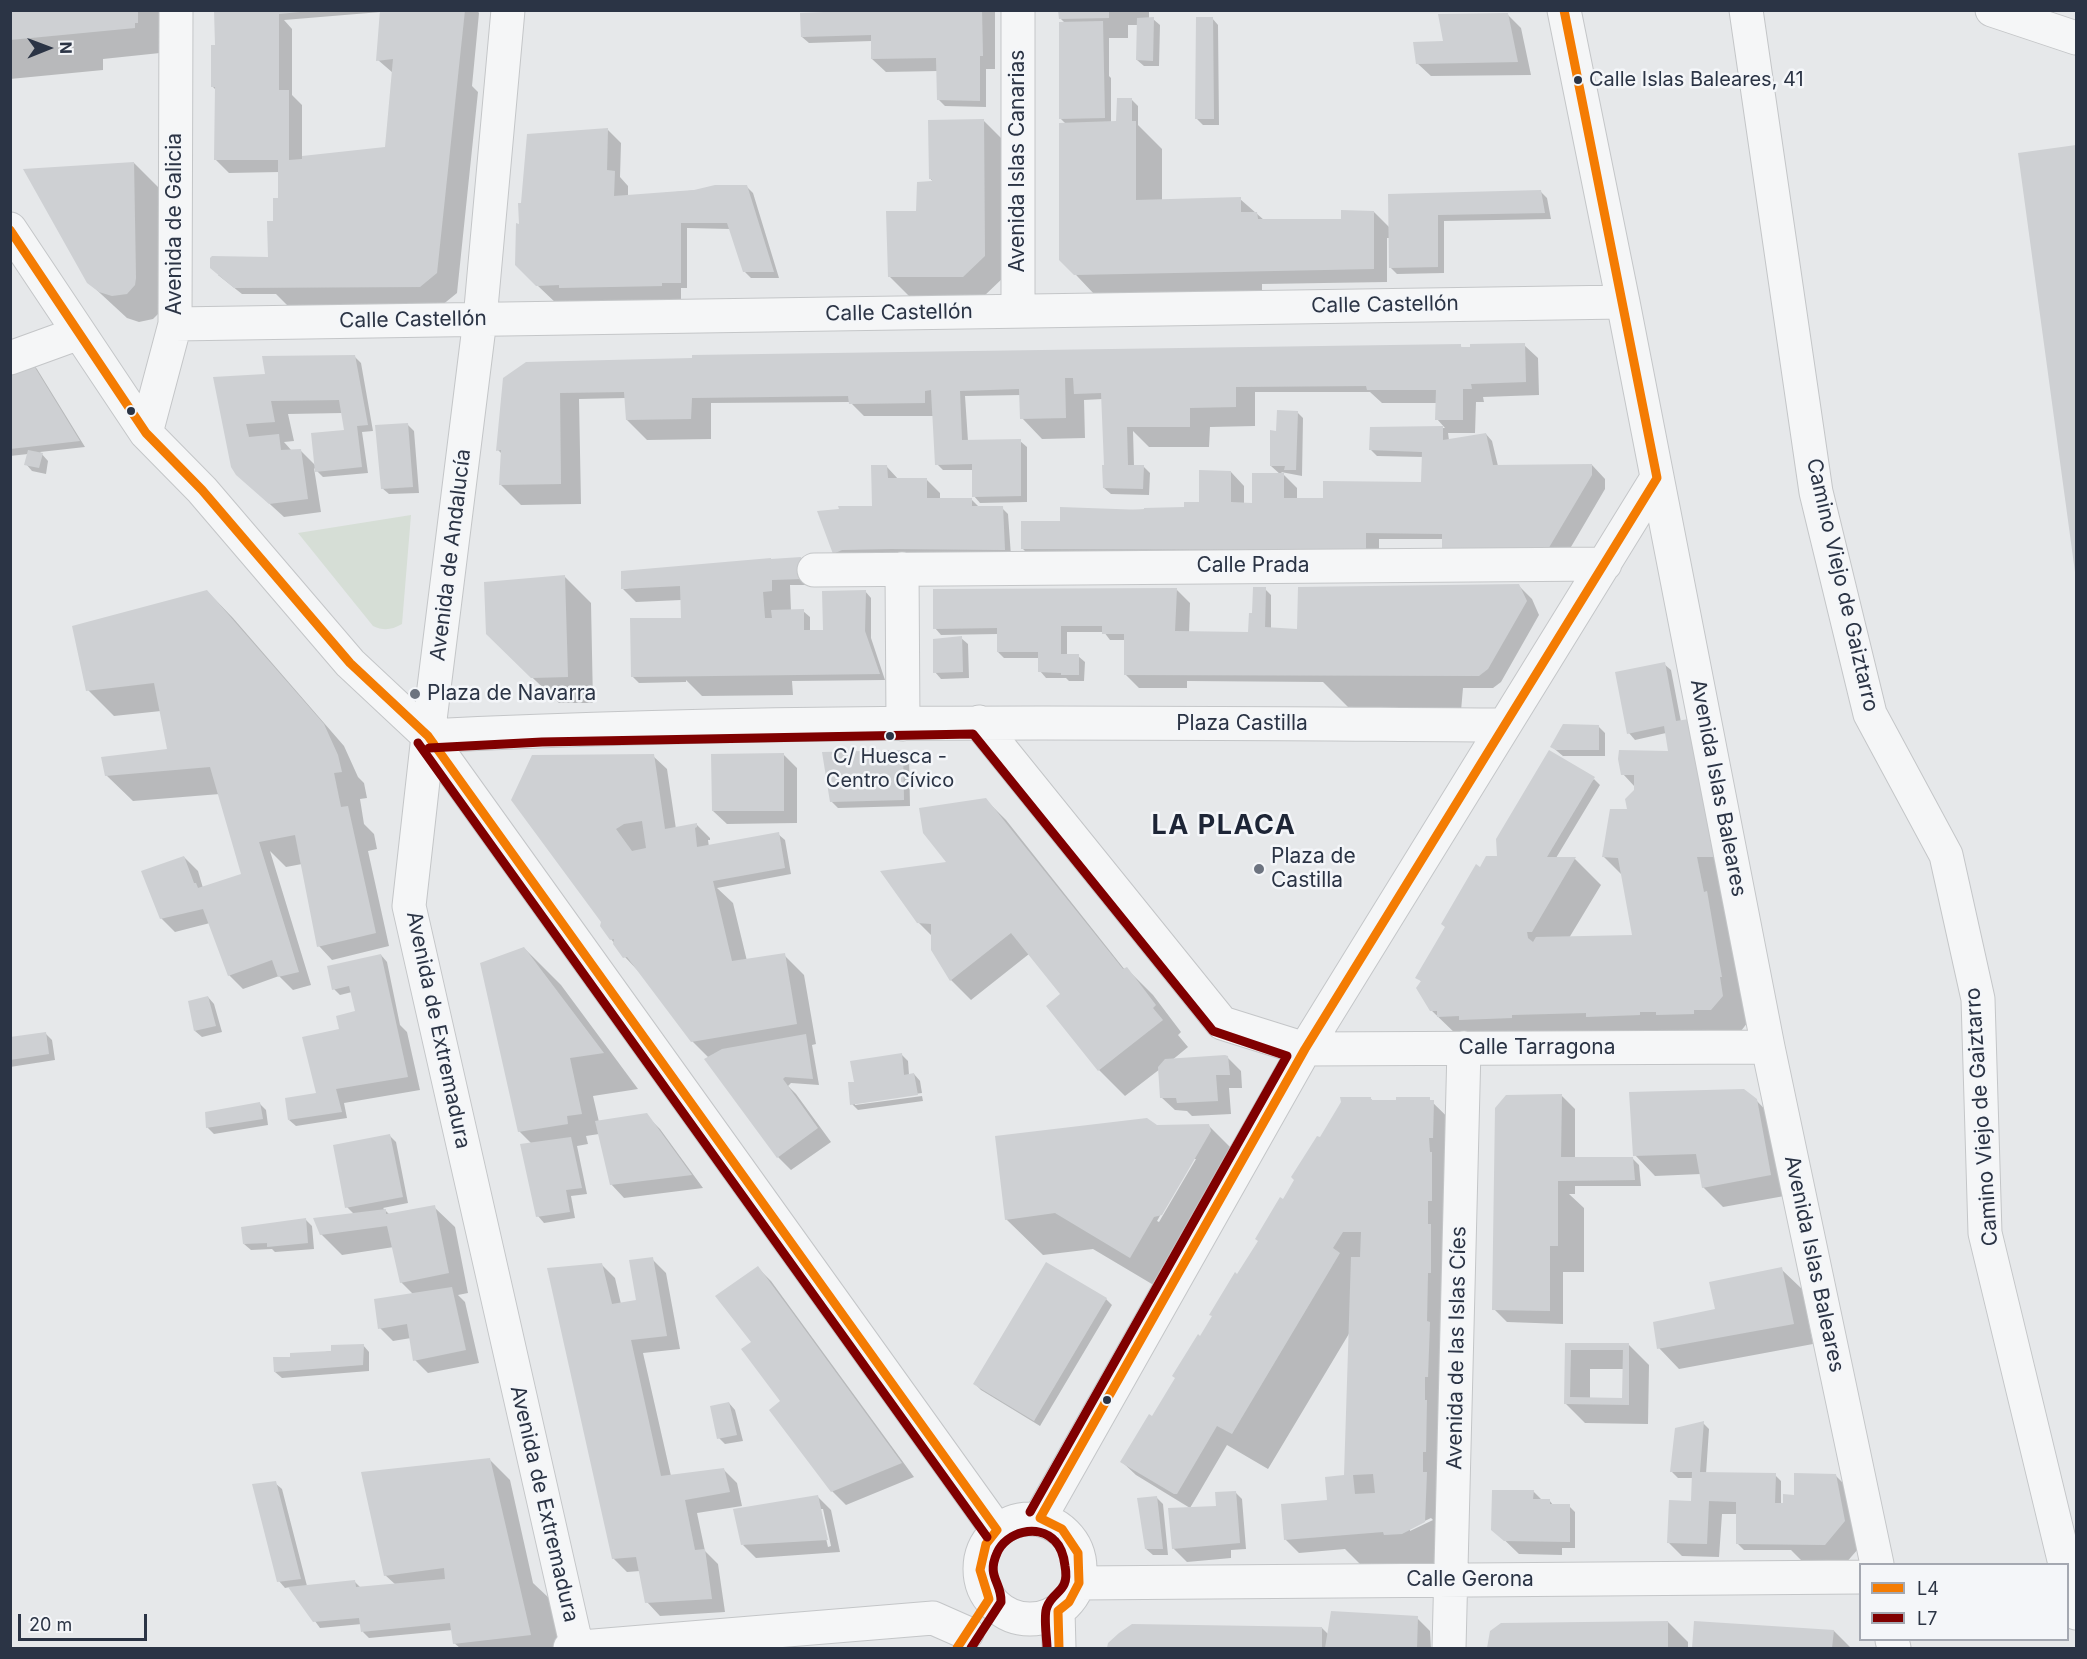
<!DOCTYPE html>
<meta charset="utf-8">
<style>
body{margin:0}
#map{position:relative;width:2087px;height:1659px;overflow:hidden;background:#e6e8ea;font-family:Inter,sans-serif}
canvas{display:block}
.frame{position:absolute;inset:0;border:12px solid #2b3445;pointer-events:none}
.legend{position:absolute;left:1859px;top:1563px;width:210px;height:78px;box-sizing:border-box;background:#f4f6f9;border:2px solid #a4a8b1;margin:0;padding:8px 10px;list-style:none;font-size:18px;color:#2b3445}
.legend li{display:flex;align-items:center;gap:12px;height:30px}
.legend b{width:30px;border:2px solid #a4a8b1}
.north{position:absolute;left:18px;top:18px;width:60px;height:60px;-webkit-text-stroke:4px #f4f6f9;paint-order:stroke;rotate:89deg;font-size:16px;font-weight:700;line-height:24px;text-align:center;color:#2b3445}
.north::after{content:'';display:block;margin:auto;width:21px;height:27px;background:#2b3445;clip-path:polygon(50% 0,100% 100%,50% 72%,0 100%)}
.scale{position:absolute;left:18px;top:1614px;width:129px;height:27px;box-sizing:border-box;border:3px solid #2b3445;border-top:0;padding-left:8px;font-size:18px;line-height:21px;white-space:nowrap;color:#2b3445;-webkit-text-stroke:4px #f4f6f9;paint-order:stroke}
</style>
<div id="map">
<canvas width="2087" height="1659"></canvas>
<div class="frame"></div>
<ul class="legend">
<li><b style="height:8px;background:#f47c03"></b>L4</li>
<li><b style="height:8px;background:#800000"></b>L7</li>
</ul>
<div class="north">N</div>
<div class="scale">20 m</div>
</div>
<script>
const context = document.querySelector('canvas').getContext('2d');
context.lineJoin = 'round';
function fill(path, color) { context.fillStyle = color; context.fill(path, 'evenodd'); }
function stroke(path, color, width, dash) { context.strokeStyle = color; context.lineWidth = width; context.lineCap = dash ? 'butt' : 'round'; context.setLineDash(dash || []); context.stroke(path); }
function label(font, color, halo, rows, align = 'center') {
  context.font = font + ' Inter,sans-serif'; context.lineWidth = 5; context.setLineDash([]); context.textBaseline = 'middle'; context.strokeStyle = halo; context.fillStyle = color; for (const [text, x, y, turn = 0] of rows) {
    context.save(); context.translate(x, y); context.rotate((+turn || 0) * Math.PI / 180); context.textAlign = isNaN(turn) ? turn : align; if (halo) context.strokeText(text, 0, 0); context.fillText(text, 0, 0); context.restore();
  }
}
fill(new Path2D(`
 M411 515 402 624C391 630 384 631 373 626L298 533Z`), '#d6ded6');
fill(new Path2D(`
 M10 10H164L160 53 103 59V70L10 79Z
 M216 10H477L479 13 472 86 478 92 457 293 441 306 306 324 276 294H242L218 275 269 258 275 223 281 199 280 172 229 173 215 159 216 90 213 87 216 47ZM381 12 378 60 393 73 386 148 302 158V105L292 95V29L284 20Z
 M930 10H995V69H986V107L945 106 938 99V71L886 72 872 59V41L809 43 802 37Z
 M1060 10H1149V19H1153L1160 25 1159 66H1144L1137 60 1138 25H1128V38H1109V76L1111 78V123H1120L1132 100 1138 106V125L1162 149V201L1240 199 1264 220H1342L1374 212 1390 228 1389 195 1540 191 1547 198 1551 219 1444 221V273L1397 274 1390 267V238H1387V282L1262 284V291L1095 295 1061 259 1066 124 1060 118 1065 23 1060 18Z
 M1507 14 1521 28 1531 75 1431 76 1417 63 1445 43Z
 M1212 18 1218 25 1219 125H1203L1197 119Z
 M983 120 1003 140 1005 276 983 297H910L890 277 917 212 934 183 930 178Z
 M608 130 621 143 620 177 628 186V196L746 186 753 193 779 278H751L745 272 730 229 687 228V288H681V306L558 305 537 285 520 226 522 204Z
 M2076 147V571L2020 154Z
 M134 163 160 189 161 311 153 319 139 322 127 318 88 282Z
 M1524 345 1538 358 1539 395 1483 397 1484 402H1476L1475 433H1448L1449 440 1486 434 1492 441 1498 466 1592 465 1605 479V489L1561 564 1443 539H1379V563L1029 555 1023 549 1062 523 1104 511 1183 508 1200 503 1231 472 1244 486V504H1253L1281 475 1271 466 1278 432 1297 412 1303 418 1302 476 1281 472 1297 488V499L1324 500 1423 484V457L1377 456 1371 450V429L1445 428 1437 419V403H1382L1370 392H1255V426L1210 427 1209 447H1149L1133 431 1134 466H1143L1150 473 1149 495 1111 494 1104 488 1106 467 1103 399 1084 400 1085 438 1042 439 1022 418 1021 395 965 396 968 441H1020L1027 447V502L980 503 974 496V470H943L937 464 934 416H864L850 402 711 403V439L647 440 627 420 626 398 579 399 581 504 521 505 501 485 502 454 498 450 504 379 1460 346 1463 348Z
 M354 356 361 363 373 431 362 432 368 473 323 477 314 468 321 512 284 517 249 485 227 439 268 379ZM343 413 346 432 316 466 300 450 292 451 284 442 294 441 288 414Z
 M31 362 37 369 85 447 40 452 48 461 46 474 32 471 26 464 28 454 10 456V367Z
 M407 424 414 431 419 493 389 494 382 488Z
 M887 467 899 480 926 479 940 493V500H972L980 508H1002L1008 514 1011 556 847 565 833 551 874 507Z
 M801 559 807 565V585H790L791 611H803L810 617V632H824L865 591 871 598V638L885 680 792 681 793 695 702 696 686 680V682L639 683 632 676 681 619V600L636 602 623 589Z
 M565 577 591 603 593 703H559L514 660Z
 M1519 586 1532 599 1539 615 1501 682 1493 688H1463L1461 711 1353 712 1323 682 1187 681V688H1139L1125 674 1126 640H1110L1104 632H1067V656H1078L1085 662 1084 681H1069L1066 678H1046L1040 671V658H1004L998 652V634L941 635 935 628 1176 589 1190 603 1189 633H1249L1254 615 1265 589 1271 595V629L1299 630Z
 M207 591 233 618 344 746 358 777 364 783 367 798 360 799 364 824 374 834 377 849 368 851 389 946 332 960 319 946 302 864 286 867 270 851 311 985 293 990 279 976 243 989 229 975 210 923 175 932 161 918 184 857 198 871 203 888 243 875 220 794 133 801 106 775 169 750 161 711 114 716 88 690Z
 M961 638 968 644 969 678 941 679 935 672Z
 M1664 664 1671 670 1681 722 1688 721 1748 1022 1737 1036H1458L1431 1010 1422 982 1417 977 1481 869 1501 858 1594 779 1600 785 1556 858 1575 859 1601 885 1569 938 1634 936 1623 876 1604 857 1629 811 1635 791V787L1623 774 1672 752 1666 733 1635 740 1629 733Z
 M1598 726 1605 733V756H1563L1552 747Z
 M902 751 909 758 910 806 838 808 831 801Z
 M783 754 797 768V823L727 824 713 811Z
 M653 756 667 769 676 829 697 825 710 838V840H708L709 847 778 834 785 840 791 874 717 888 733 903 747 961 784 955 804 975 816 1044 812 1045 819 1085 791 1083 788 1086 796 1094 831 1142 791 1170 778 1157 709 1058 692 1041 641 974 625 957 611 939 603 922 513 800Z
 M986 800 1006 820 1125 970 1127 969 1153 995 1181 1032 1178 1035 1188 1047 1171 1061 1227 1057 1241 1071 1242 1088H1229L1231 1114 1192 1116 1187 1111 1175 1110 1161 1097 1160 1069 1125 1096 1099 1070 1062 995 1029 954 971 1000 951 980 933 937 918 922Z
 M524 948 561 985 638 1089 593 1096 599 1122 646 1115 660 1129 703 1188 624 1198 611 1184 599 1134 586 1136 588 1144 577 1146 587 1194 571 1196 575 1218 544 1223 538 1216 532 1144 519 1131Z
 M381 955 387 962 400 1025 407 1032 420 1090 344 1103 347 1118 296 1126 289 1120 318 1094 342 1030 357 1012 352 992 340 995 334 989Z
 M208 997 214 1004 222 1032 202 1037 195 1031Z
 M45 1033 52 1040 55 1060 10 1067V1038Z
 M901 1054 908 1061 909 1075 914 1074 920 1081 922 1093 855 1102V1105L922 1096 923 1101 858 1110 852 1104 855 1083Z
 M1561 1095 1575 1109V1159H1633L1639 1165 1641 1186H1575V1194H1569L1584 1208V1272H1563V1324L1507 1322 1494 1309Z
 M1371 1099 1374 1102 1429 1099 1469 1138 1439 1570 1368 1572 1345 1549 1299 1553 1285 1539 1326 1502 1348 1477 1350 1332 1268 1469 1227 1445 1190 1508 1136 1475 1122 1462 1152 1418 1320 1139ZM1431 1518 1433 1520 1410 1531V1528Z
 M1756 1100 1776 1121 1790 1195 1723 1207 1703 1187 1701 1174 1655 1176 1635 1155Z
 M260 1104 266 1110 268 1125 214 1134 207 1127Z
 M1208 1125 1245 1162 1167 1293 1093 1249 1043 1255 1006 1219 1157 1126ZM1192 1159H1196L1159 1222 1157 1221Z
 M390 1136 396 1142 408 1203 383 1208 390 1215 434 1207 455 1227 468 1293 458 1295 465 1302 479 1363 428 1373 415 1360 411 1338 393 1341 380 1328 414 1295 401 1282 394 1247 342 1255 321 1234 354 1214 347 1207Z
 M306 1220 312 1226 314 1249 275 1252 272 1249 251 1250 244 1244Z
 M652 1259 666 1273 680 1349 643 1353 671 1476 724 1470 737 1483 742 1506 697 1513 705 1551 718 1564 725 1612 660 1616 647 1602 640 1571 627 1572 613 1558 601 1264 615 1278 621 1304 638 1301Z
 M758 1268 771 1281 914 1477 846 1505 832 1491 782 1401 753 1343Z
 M1781 1269 1802 1289 1813 1344 1679 1369 1659 1348Z
 M1106 1299 1112 1305 1040 1426 981 1390 975 1384Z
 M1566 1344 1629 1345 1649 1365 1648 1424 1585 1423 1565 1403ZM1590 1369H1624V1399H1590Z
 M363 1345 369 1352V1371L282 1378 275 1372 292 1358Z
 M729 1403 735 1410 743 1441 725 1444 719 1438Z
 M1703 1423 1709 1429 1706 1474 1775 1475 1781 1481V1504L1835 1475 1855 1495 1865 1541 1845 1564H1805L1791 1550H1744L1737 1543V1514H1722L1719 1557 1682 1556 1669 1543 1692 1503 1694 1478H1678L1672 1472Z
 M490 1460 510 1480 533 1583 550 1599 561 1648H460L454 1643 453 1630 369 1638 363 1632 362 1624 320 1628 290 1587 285 1588 279 1581 275 1483 282 1489 307 1586 354 1581 361 1588 396 1585 385 1575Z
 M1533 1491 1542 1500H1549L1554 1506H1569L1575 1512V1548H1562V1555L1519 1554 1493 1529Z
 M1236 1493 1242 1499 1246 1549 1231 1550V1558L1187 1562 1173 1548Z
 M817 1496 831 1510 840 1552 756 1558 743 1545ZM819 1509H823L831 1546 828 1547Z
 M1156 1497 1163 1504 1168 1555H1153L1146 1549Z
 M1417 1618 1430 1631 1431 1648H1109L1110 1644 1322 1628 1329 1635Z
 M1668 1622 1688 1642V1648H1489V1642Z
 M1834 1631 1851 1648H1693Z`), '#0003');
fill(new Path2D(`
 M10 10H138V23H135V28L10 40Z
 M214 10H300V12L279 14V90H289V160L302 159V156L385 147 393 59 376 61 380 10H465L437 273 420 287 234 288 210 268V258L212 256 268 257 267 221H273V198H278V160H214L215 87H211V45H215Z
 M872 10H982L983 56H980V101L937 100 936 58 871 59V35L801 37 800 13Z
 M1058 10H1109V18L1059 19Z
 M1508 13 1518 62 1416 64 1413 42 1443 41 1438 14Z
 M1154 17 1153 61 1136 60 1137 18Z
 M1196 17H1213L1214 119H1195Z
 M1103 21 1105 118 1059 119V22Z
 M1117 98H1132V121H1136V200L1241 197V212H1257L1258 219H1341V210L1374 211V269L1074 275 1059 260V123L1116 121Z
 M984 119 985 256 963 277H888L886 211H916L917 182 932 181V179H929L928 120Z
 M608 128 607 170 615 171 614 196 694 190 715 185H747L774 272H743L727 223H681V283H662V286L559 288V285L536 286 515 265 516 223 519 224 518 203H521L527 134Z
 M2076 145V572H2075L2018 153Z
 M134 162 136 278 135 285 127 294 112 296 99 292 87 283 23 169Z
 M1541 190 1545 213 1438 215V267L1389 268 1388 194Z
 M1525 343 1526 382 1471 384 1472 389H1463V420H1435L1436 390H1367L1366 386 1236 387V407L1190 408V427H1127L1128 465H1144L1143 489 1103 488 1102 465H1104L1101 393 1074 394 1073 378H1065L1066 418 1020 419 1019 389 960 391 962 440 1021 439V496L972 497V464L935 465 931 390 925 391V403L849 404 848 396 692 398 691 419 626 420 624 392 560 393 561 484 499 485 501 450 496 451 503 378 526 362 692 358V355L1461 344V347H1470V344Z
 M355 355 368 425 357 426 362 467 315 472 311 433 344 430 339 400 271 401 275 422 246 424 249 437 279 434 281 450 301 449 308 499 269 504 236 475 231 467 213 377 265 374 262 356Z
 M31 361 80 441 10 449V366Z
 M1277 410 1298 411 1296 470H1284L1285 466H1270V430L1276 431Z
 M408 423 413 487 381 489 375 425Z
 M1443 426V440L1486 433 1493 465 1592 464V475L1547 551 1442 550V534L1366 533V550L1021 549V521H1060V507L1144 510V508L1184 507V502H1199V470L1231 471V502L1252 503V473H1284V498H1323V481L1421 482 1422 452 1369 450 1370 427Z
 M28 450 43 453 39 468 24 465Z
 M871 465H887L888 478H927V498H972V506H1003L1005 550 891 549 842 550 833 554 817 511 839 509 838 506H872Z
 M801 557 802 579 772 580V591L763 592 765 618H772L771 610 804 609V630H823L822 591 866 590 865 631 880 674 631 677 630 618H681L680 586 621 589V571L771 558V559Z
 M565 575 568 677 531 678 486 634 484 582Z
 M1519 584 1527 601 1488 669 1479 676 1124 675V634H1102V626H1061V654H1079V675H1061V673L1038 672V652H997V628L933 629V589L1177 588 1175 631 1248 632 1249 613H1252L1253 587H1266L1265 627 1297 629 1298 587Z
 M207 590 324 724 338 755 342 772 334 773 341 807 348 806 376 933 317 947 295 835 259 842 299 972 278 977 272 960 228 976 203 909 160 919 141 871 184 856 194 883H196L198 888 241 874 210 767 105 776 101 757 167 749 154 683 86 691 72 626Z
 M962 636 963 672 933 673V639Z
 M1665 662 1676 721 1689 719 1713 837H1710L1714 857H1697L1704 892 1707 891 1722 977H1720L1723 996 1711 1010H1694V1014L1656 1015V1012H1640V1015L1586 1017V1013L1512 1015V1018L1459 1020V1016L1437 1017V1011H1430L1416 988 1421 981 1415 978 1445 927 1441 924 1476 864 1480 867 1486 856H1497L1496 839 1549 750 1595 777 1547 857H1576L1532 932H1527L1528 938 1533 942 1536 937 1632 935 1618 858 1602 857 1610 809H1627L1625 799 1634 790V775H1621L1618 759 1619 750 1668 751 1664 726 1627 734 1615 672Z
 M1563 724 1599 725V750H1556L1550 747Z
 M903 750 904 800 830 802 822 752Z
 M784 753V811H712L711 754Z
 M654 754 665 829 697 823V827L695 828 697 847 779 832 785 868 713 881 732 961 785 953 797 1024 691 1042 627 957 623 958 613 944 614 939 610 940 600 926 601 922 511 800 532 755ZM642 821 646 848 632 851 616 829 624 824Z
 M986 798 1123 969 1127 967 1156 1005 1153 1008 1163 1020 1098 1071 1046 1006 1060 994 1011 933 950 981 931 950V924L917 923 880 871 946 862 923 833 919 808Z
 M524 947 604 1053 570 1058 582 1114 567 1116 568 1124 518 1132 480 963Z
 M381 954 408 1077 336 1089 342 1112 288 1120 285 1098 316 1093 302 1037 339 1029 336 1016 355 1011 349 986 332 990 327 966Z
 M208 996 216 1026 194 1031 188 1001Z
 M46 1032 49 1054 10 1060V1037Z
 M806 1034 813 1079 785 1077 783 1079 818 1128 777 1158 704 1059 722 1049Z
 M902 1053 904 1075 914 1073 918 1095 850 1105 848 1082H854L850 1061Z
 M1225 1055 1228 1056 1230 1075H1216L1218 1101 1177 1103 1176 1098H1160L1158 1067 1165 1059Z
 M1744 1089 1757 1099 1771 1175 1702 1188 1696 1154 1633 1156 1629 1092Z
 M1562 1094 1561 1157H1633L1635 1180 1558 1181V1246H1550V1311L1492 1310 1495 1108 1506 1095Z
 M1340 1097H1371V1100H1396V1097H1430V1100H1434L1433 1138H1429L1430 1152H1432V1201H1428V1224H1431V1273H1428L1427 1321 1430 1322 1428 1377H1425V1400H1427L1426 1452H1423V1472H1427L1425 1522 1402 1534 1384 1535 1383 1532 1284 1540 1281 1504 1327 1500 1325 1477 1344 1475 1351 1257H1360L1361 1232H1343L1333 1248 1340 1253 1232 1434 1217 1426 1177 1494H1174L1120 1462 1149 1414 1152 1416 1175 1378 1172 1376 1198 1334 1200 1336 1212 1316 1209 1315 1235 1272 1237 1274 1258 1241 1255 1239 1280 1197 1283 1199 1294 1180 1291 1177 1317 1136 1320 1137 1341 1102ZM1373 1474 1375 1493 1355 1494 1353 1475Z
 M260 1102 263 1119 206 1128 205 1112Z
 M647 1113 692 1175 610 1185 595 1121Z
 M1147 1118 1157 1125 1209 1124 1211 1131 1162 1215 1154 1217 1130 1258 1055 1213 1005 1220 995 1136Z
 M390 1134 403 1197 345 1208 333 1145Z
 M571 1137 582 1188 566 1190 570 1212 536 1217 520 1144Z
 M435 1205 449 1273 400 1283 387 1226 320 1235 313 1218 386 1209V1214Z
 M306 1218 308 1243 267 1247V1243L243 1244 241 1227Z
 M653 1257 667 1336 631 1340 661 1476 724 1468 730 1492 685 1500 695 1550 705 1549 712 1599 645 1603 636 1557 612 1559 547 1268 602 1263 612 1304 636 1300 629 1260Z
 M1046 1262 1107 1298 1034 1421 973 1384Z
 M758 1266 792 1312 902 1463 831 1492 769 1410 780 1401 741 1349 751 1342 715 1296Z
 M1782 1267 1794 1324 1657 1349 1653 1322 1715 1309 1709 1282Z
 M452 1287 466 1350 413 1361 407 1324 378 1329 374 1299Z
 M1565 1343H1629V1405L1564 1404ZM1571 1350H1623L1622 1398 1570 1397Z
 M364 1344 363 1365 274 1372 273 1357H290V1353L331 1351V1345Z
 M729 1402 737 1435 717 1439 710 1406Z
 M1704 1421 1700 1472 1776 1473 1775 1503H1783V1494L1794 1495V1473L1836 1474 1845 1521 1825 1545 1736 1544V1502L1709 1501 1707 1544 1667 1543 1669 1500 1691 1501 1692 1472H1670L1675 1428Z
 M490 1458 531 1635 453 1644 450 1623 361 1632 359 1618 313 1622 288 1587 355 1580 356 1587 445 1579 444 1568 384 1576 361 1472Z
 M276 1481 301 1579 277 1582 252 1484Z
 M1492 1490H1534L1533 1499H1550V1504H1570V1542L1504 1541 1491 1530Z
 M1236 1491 1240 1543 1172 1549 1168 1508 1216 1506 1215 1492Z
 M818 1495 828 1540 741 1545 733 1509Z
 M1157 1496 1163 1549H1145L1137 1498Z
 M1331 1611 1418 1616 1417 1648H1325Z
 M1668 1621V1648H1487L1490 1631 1501 1623Z
 M1694 1621 1834 1630 1832 1648H1692Z
 M1132 1624 1322 1627V1648H1107L1108 1643 1119 1633Z`), '#ced0d3');
const minor = new Path2D(`
 M508 10 480 319 428 736 409 906 577 1648
 M1564 10 1623 302 1768 1047 1877 1564
 M1746 10 1816 492 1870 714 1946 855 1978 999 1985 1233 2065 1564
 M1992 10 2076 38
 M10 229 146 433 202 490 350 663 428 736 997 1530
 M1018 311V10
 M175 324 1623 302
 M10 358 79 333
 M146 433 175 324 176 10
 M902 569 903 724
 M814 570 1605 564
 M979 722 1222 1023 1305 1049 1768 1047
 M428 736C786 718 1146 723 1504 725
 M1040 1518 1305 1049 1657 478
 M980 1569a50 50 0 1 1 100 0a50 50 0 1 1-100 0Z
 M2068 1575 2076 1613
 M1079 1583 1860 1577
 M1058 1611 1059 1648
 M1892 1640 1894 1648
 M570 1648 933 1618 967 1633
 M1449 1648 1464 1048`);
stroke(minor, '#c4c6c8', 35);
stroke(minor, '#f5f6f7', 33);
stroke(new Path2D(`
 M10 230 146 433 202 490 350 663 428 736 997 1530 986 1544 980 1570 989 1599 957 1648
 M1059 1648 1058 1611 1069 1602 1079 1583 1078 1553 1062 1529 1040 1518 1305 1049 1657 478 1564 10`), '#f47c03', 9);
stroke(new Path2D(`
 M418 743 987 1537
 M429 748 542 742 973 734 1213 1031 1287 1056 1030 1512
 M971 1648 1001 1602C1002 1582 986 1577 997 1553 1006 1532 1038 1523 1055 1541 1062 1548 1064 1557 1065 1566 1070 1593 1053 1590 1047 1607 1043 1615 1047 1638 1047 1648`), '#800000', 9);
for (const [x, y, r, color] of [
 [1578,80,5,"#2b3445"],
 [131,411,5,"#2b3445"],
 [415,694,6,"#6c737f"],
 [890,736,5,"#2b3445"],
 [1259,869,6,"#6c737f"],
 [1107,1400,5,"#2b3445"]
]) { const dot = new Path2D(); dot.arc(x, y, r, 0, 2 * Math.PI); context.fillStyle = color; context.fill(dot); stroke(dot, '#f4f6f9', 2); }
label('20px', '#2b3445', '#f4f6f9', [
 ["Calle Islas Baleares, 41",1589,80],
 ["C/ Huesca -",890,757,"center"],
 ["Centro Cívico",890,781,"center"]
], 'left');
label('21px', '#2b3445', '#f4f6f9', [
 ["Avenida Islas Canarias",1018,161,-90],
 ["Avenida de Galicia",175,224,-90],
 ["Calle Castellón",1385,305,-1],
 ["Calle Castellón",899,313,-1],
 ["Calle Castellón",413,320,-1],
 ["Avenida de Andalucía",451,555,-83],
 ["Calle Prada",1253,566],
 ["Camino Viejo de Gaiztarro",1842,585,77],
 ["Plaza Castilla",1242,724],
 ["Avenida Islas Baleares",1718,788,79],
 ["Avenida de Extremadura",438,1030,78],
 ["Calle Tarragona",1537,1048],
 ["Camino Viejo de Gaiztarro",1982,1117,-94],
 ["Avenida Islas Baleares",1814,1264,78],
 ["Avenida de las Islas Cíes",1457,1348,-89],
 ["Avenida de Extremadura",544,1504,77],
 ["Calle Gerona",1470,1580]
]);
label('21px', '#2b3445', '#f4f6f9', [
 ["Plaza de Navarra",427,694],
 ["Plaza de",1271,857],
 ["Castilla",1271,881]
], 'left');
context.letterSpacing = '1.5px';
label('bold 27px', '#1d2536', '#f4f6f9', [
 ["LA PLACA",1224,826]
]);
context.letterSpacing = '0px';
</script>
